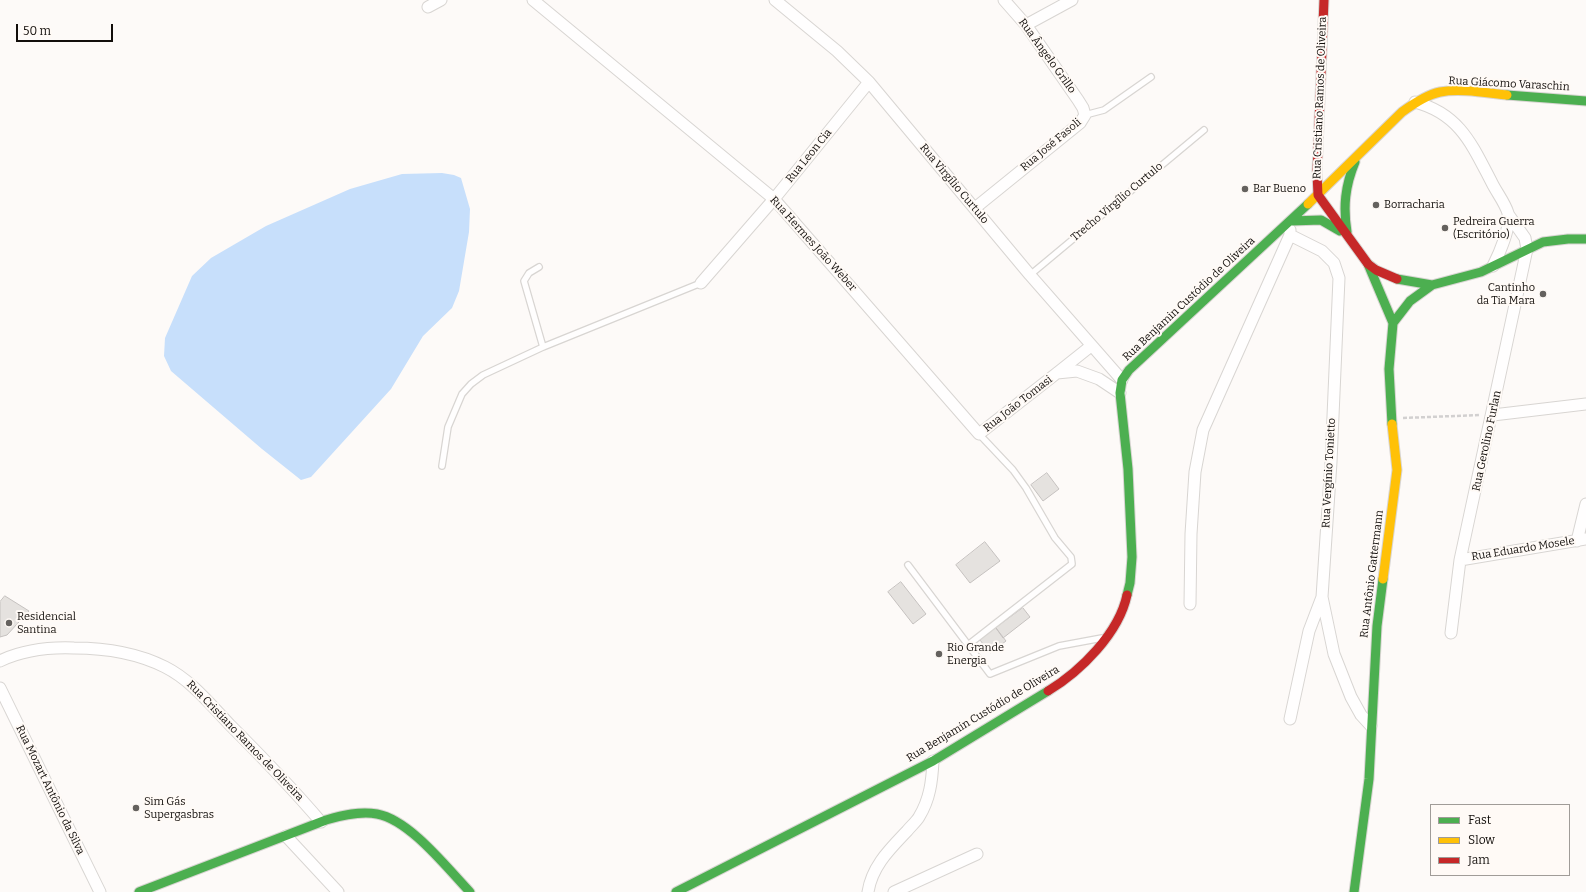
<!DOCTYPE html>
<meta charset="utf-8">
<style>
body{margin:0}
#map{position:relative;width:1586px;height:892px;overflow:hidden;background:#fdfaf8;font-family:Bitter,serif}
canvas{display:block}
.legend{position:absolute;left:1430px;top:804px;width:140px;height:72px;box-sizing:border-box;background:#fffaf6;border:1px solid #a09c98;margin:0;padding:5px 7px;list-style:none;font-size:12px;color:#120e0b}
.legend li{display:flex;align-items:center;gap:8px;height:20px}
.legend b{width:20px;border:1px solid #a09c98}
.scale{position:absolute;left:16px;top:24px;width:97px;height:18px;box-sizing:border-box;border:2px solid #120e0b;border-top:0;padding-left:5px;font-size:12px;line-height:14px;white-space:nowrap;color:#120e0b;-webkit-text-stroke:3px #fffaf6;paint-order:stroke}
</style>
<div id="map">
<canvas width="1586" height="892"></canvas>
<ul class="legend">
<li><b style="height:5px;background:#4caf50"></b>Fast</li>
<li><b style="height:5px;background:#ffc107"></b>Slow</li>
<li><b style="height:5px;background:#c62828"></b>Jam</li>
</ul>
<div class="scale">50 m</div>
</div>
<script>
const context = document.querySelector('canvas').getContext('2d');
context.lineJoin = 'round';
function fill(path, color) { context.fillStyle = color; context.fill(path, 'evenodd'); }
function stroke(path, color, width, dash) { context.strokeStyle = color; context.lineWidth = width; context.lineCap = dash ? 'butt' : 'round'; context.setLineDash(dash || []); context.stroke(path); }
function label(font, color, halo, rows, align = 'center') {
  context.font = font + ' Bitter,serif'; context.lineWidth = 4; context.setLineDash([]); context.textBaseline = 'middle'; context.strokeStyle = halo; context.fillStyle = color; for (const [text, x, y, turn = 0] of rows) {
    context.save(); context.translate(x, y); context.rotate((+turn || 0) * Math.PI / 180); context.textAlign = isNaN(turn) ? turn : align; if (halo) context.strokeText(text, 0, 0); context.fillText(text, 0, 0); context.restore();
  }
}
fill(new Path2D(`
 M442 173 454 175 461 178 470 209 469 232 459 291 452 308 423 336 391 389 311 477 301 480 262 449 171 371 164 356 165 338 192 276 211 258 266 226 350 189 402 174Z`), '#c7dffb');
const building = new Path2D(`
 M1047 473 1059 489 1043 501 1031 485Z
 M985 542 1000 561 970 583 956 565Z
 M901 582 926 614 913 624 888 592Z
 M5 596 29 611 7 635 0 637V602Z
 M1023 608 1030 617 1003 638 996 628Z
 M996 628 1006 641 990 653 980 640Z`);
fill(building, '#e5e2df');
stroke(building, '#c5c1bf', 1);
const lane = new Path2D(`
 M1085 115 1104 110 1151 77
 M539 267 529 273 524 281 543 347
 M1030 275 1204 130
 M442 466 448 427 462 394 471 384 483 375 543 347 701 283
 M908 565 990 674 1059 646 1102 638
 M968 645 1072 564 1071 557 1055 538 1026 488 1013 470 979 434`);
const street = new Path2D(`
 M533 0 774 199 979 434 1057 373 1091 346
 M775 0 837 51 869 82 1030 275 1122 380
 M428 7 441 0
 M1026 25 1072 0
 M1415 102C1460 114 1472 145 1492 183 1497 193 1505 203 1508 213 1511 227 1499 254 1493 266
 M975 208 1080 123 1085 115 1083 108 1078 100 1026 25 1004 0
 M1290 235 1322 251 1334 263 1339 278 1331 462 1322 597 1334 654 1351 697 1361 715 1371 726
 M701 283 774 199 869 82
 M1057 373 1077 371 1099 379 1120 393
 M1493 415 1586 404
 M1577 541 1586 504
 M1460 560 1586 539
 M1190 604 1191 534 1195 472 1203 430 1290 235V230
 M1451 633 1460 560 1527 249 1525 238 1508 214
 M0 661C23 650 48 647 74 648 104 648 137 653 165 667 191 680 210 704 230 725 261 756 292 788 321 822
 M0 688 100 892
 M1290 719 1309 631 1322 597
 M286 836 338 892
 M868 892C872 866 890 849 907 831 911 826 916 822 919 817 930 799 932 781 933 761
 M894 892 977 854`);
const fast = new Path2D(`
 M1507 95 1586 101
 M1291 221 1321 220 1340 231
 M1347 232C1343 207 1345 186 1355 162
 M1368 264 1393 323 1389 369 1392 424
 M1397 279 1432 285 1481 272 1543 242 1568 239H1586
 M1393 323 1410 301 1432 285
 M1127 595 1130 583 1132 557 1128 469 1120 393 1122 380 1129 370 1308 204
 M139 892 326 820C343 815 360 811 377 814 410 820 447 868 470 892
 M676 892 933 761 1048 691
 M1354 892 1369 779 1377 626 1383 579`);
const slow = new Path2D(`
 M1308 204 1402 112C1413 104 1426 95 1440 92 1460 88 1487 93 1507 95
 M1383 579 1397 470 1392 424`);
const jam = new Path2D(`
 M1318 195 1368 264 1376 270 1397 279
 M1318 195 1317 173 1324 0
 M1048 691C1081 671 1119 633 1127 595`);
stroke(lane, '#d8d5d2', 8);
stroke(street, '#d8d5d2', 13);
stroke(fast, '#d8d5d2', 11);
stroke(slow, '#d8d5d2', 11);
stroke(jam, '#d8d5d2', 11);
stroke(new Path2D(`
 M1403 418 1480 415`), '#d2d0d0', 2.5, [4, 2]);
stroke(lane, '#fffefe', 5.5);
stroke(street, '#fffefe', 11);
stroke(fast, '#4caf50', 9);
stroke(slow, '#ffc107', 9);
stroke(jam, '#c62828', 9);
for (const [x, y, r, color] of [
 [1245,189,4,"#64615e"],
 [1376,205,4,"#64615e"],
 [1445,228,4,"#64615e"],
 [1543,294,4,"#64615e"],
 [9,623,4,"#64615e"],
 [939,654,4,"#64615e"],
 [136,808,4,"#64615e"]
]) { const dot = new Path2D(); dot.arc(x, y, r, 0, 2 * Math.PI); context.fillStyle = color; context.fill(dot); stroke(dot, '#fffaf6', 1.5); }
label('11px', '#120e0b', '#fffaf6', [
 ["Rua Ângelo Grillo",1047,56,54],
 ["Rua Giácomo Varaschin",1509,84,3],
 ["Rua Cristiano Ramos de Oliveira",1320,98,-88],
 ["Rua José Fasoli",1051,145,-40],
 ["Rua Leon Cia",809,156,-51],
 ["Rua Virgílio Curtulo",954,184,50],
 ["Trecho Virgílio Curtulo",1117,202,-40],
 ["Rua Hermes João Weber",813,244,48],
 ["Rua Benjamin Custódio de Oliveira",1189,299,-43],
 ["Rua João Tomasi",1018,404,-38],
 ["Rua Gerolino Furlan",1487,441,-78],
 ["Rua Vergínio Tonietto",1329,473,-87],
 ["Rua Eduardo Mosele",1523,549,-9],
 ["Rua Antônio Gattermann",1372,574,-83],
 ["Rua Benjamin Custódio de Oliveira",983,714,-31],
 ["Rua Cristiano Ramos de Oliveira",245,741,46],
 ["Rua Mozart Antônio da Silva",50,790,64]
]);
label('11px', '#120e0b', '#fffaf6', [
 ["Bar Bueno",1253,189],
 ["Borracharia",1384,205],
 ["Pedreira Guerra",1453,222],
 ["(Escritório)",1453,235],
 ["Cantinho",1535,288,"right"],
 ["da Tia Mara",1535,301,"right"],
 ["Residencial",17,617],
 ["Santina",17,630],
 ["Rio Grande",947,648],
 ["Energia",947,661],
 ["Sim Gás",144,802],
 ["Supergasbras",144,815]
], 'left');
</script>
